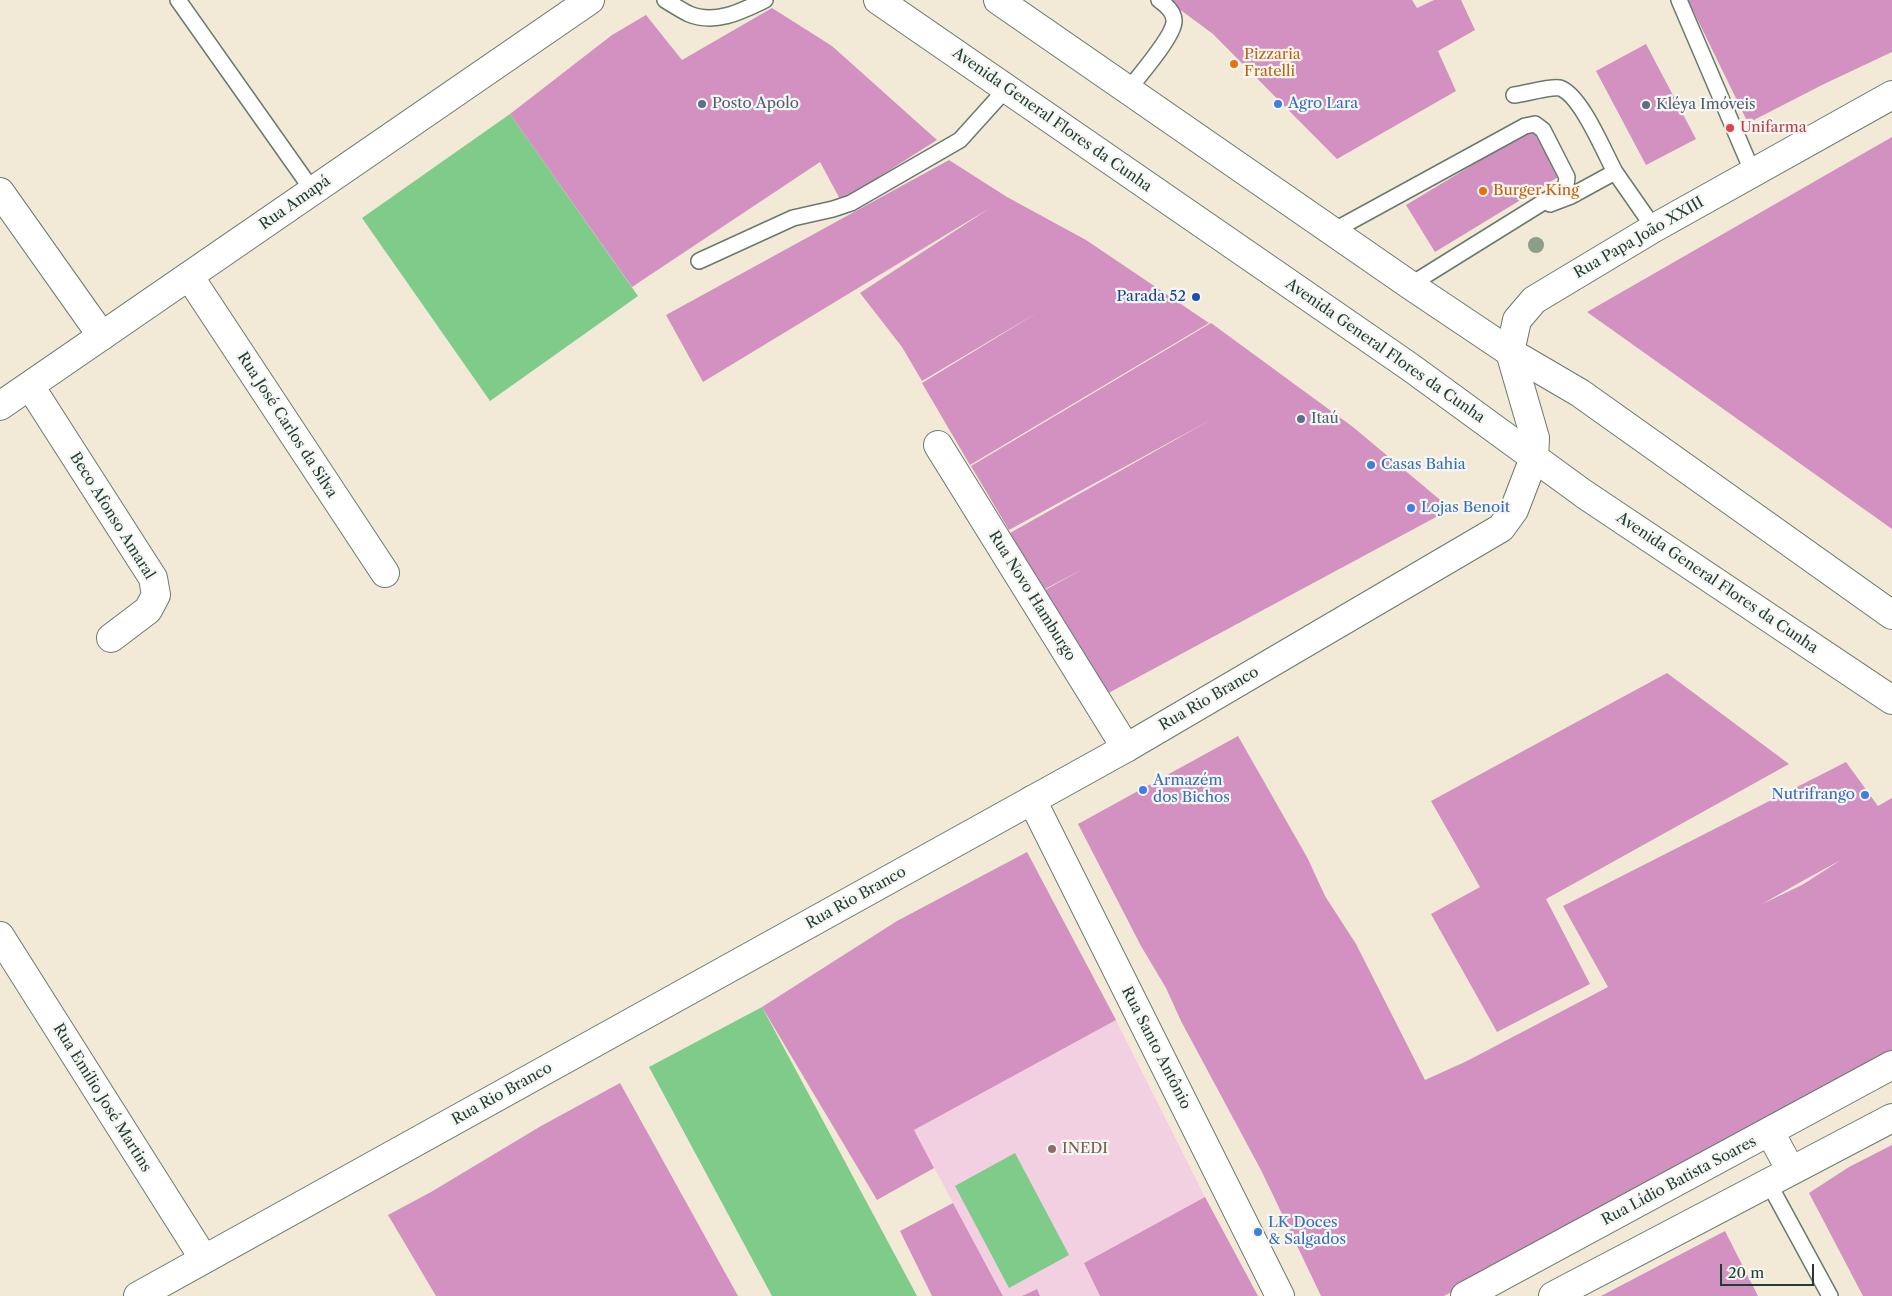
<!DOCTYPE html>
<meta charset="utf-8">
<style>
body{margin:0}
#map{position:relative;width:1892px;height:1296px;overflow:hidden;background:#f2ead7;font-family:"Libre Caslon Text",serif}
canvas{display:block}
.scale{position:absolute;left:1720px;top:1264px;width:94px;height:22px;box-sizing:border-box;border:2px solid #1f3d34;border-top:0;padding-left:6px;font-size:15px;line-height:18px;white-space:nowrap;color:#1f3d34;-webkit-text-stroke:4px #f6f6f2;paint-order:stroke}
</style>
<div id="map">
<canvas width="1892" height="1296"></canvas>
<div class="scale">20 m</div>
</div>
<script>
const context = document.querySelector('canvas').getContext('2d');
context.lineJoin = 'round';
function fill(path, color) { context.fillStyle = color; context.fill(path, 'evenodd'); }
function stroke(path, color, width, dash) { context.strokeStyle = color; context.lineWidth = width; context.lineCap = dash ? 'butt' : 'round'; context.setLineDash(dash || []); context.stroke(path); }
function label(font, color, halo, rows, align = 'center') {
  context.font = font + ' "Libre Caslon Text",serif'; context.lineWidth = 4.5; context.setLineDash([]); context.textBaseline = 'middle'; context.strokeStyle = halo; context.fillStyle = color; for (const [text, x, y, turn = 0] of rows) {
    context.save(); context.translate(x, y); context.rotate((+turn || 0) * Math.PI / 180); context.textAlign = isNaN(turn) ? turn : align; if (halo) context.strokeText(text, 0, 0); context.fillText(text, 0, 0); context.restore();
  }
}
fill(new Path2D(`
 M1116 1020 1205 1197 1084 1263 1100 1296H1040L1036 1289 1022 1296H1003L914 1130Z`), '#f2cfe1');
fill(new Path2D(`
 M510 114 638 296 490 401 362 218Z
 M762 1007 917 1296H772L649 1067Z
 M1015 1153 1069 1255 1009 1288 955 1186Z`), '#7ecb8a');
fill(new Path2D(`
 M1167 0H1412L1417 8 1434 0H1461L1475 30 1438 51 1456 91 1337 159 1213 34Z
 M1688 0H1892V52L1824 84 1748 123Z
 M772 8 832 46 937 140 841 201 820 162 632 287 510 114 612 35 646 15 682 60Z
 M1646 44 1696 139 1646 165 1596 71Z
 M1532 129 1560 176 1435 252 1406 205Z
 M1892 137V529L1587 312Z
 M949 160 1007 197 1086 240 1209 323 970 465 922 383 1040 311 922 381 902 347 860 293 990 208 703 382 666 315Z
 M1211 323 1353 427 1451 509 1103 696 1043 591 1085 568 1043 590 1010 533 1214 418 1009 530 971 466Z
 M1667 673 1789 764 1546 899 1590 984 1497 1032 1431 914 1480 887 1431 801Z
 M1238 736 1308 859 1325 896 1356 944 1425 1080 1467 1061 1608 987 1563 906 1846 762 1878 806 1892 798V1056L1444 1296H1321L1262 1172 1181 1021 1166 988 1141 946 1078 824ZM1841 860 1802 885 1762 904 1806 879Z
 M1027 852 1116 1020 914 1130 934 1168 877 1200 762 1007 897 921Z
 M620 1083 738 1296H436L388 1215 431 1192 541 1126Z
 M1892 1145V1296H1863L1809 1193 1849 1167Z
 M1205 1197 1258 1296H1100L1084 1263Z
 M953 1203 991 1274 1003 1296H932L900 1231Z
 M1725 1231 1758 1296H1601Z
 M1037 1289 1040 1296H1022Z`), '#d291c0');
const service = new Path2D(`
 M178 0 313 191
 M665 0C673 5 681 10 689 14 716 25 742 11 765 0
 M1679 0 1753 173
 M1128 90C1139 76 1173 37 1174 22 1175 13 1166 5 1159 0
 M1514 95C1524 94 1551 86 1560 88 1581 95 1604 152 1615 172L1571 196 1550 204
 M1615 172 1654 228
 M1333 231 1525 126 1535 124 1543 130 1567 177 1566 185 1558 193 1410 285
 M699 261 793 218 833 209 851 203 960 140 1006 89
 M1768 1182 1830 1296`);
const minor = new Path2D(`
 M0 192 102 336
 M189 276 385 573
 M30 386 153 578 156 595 148 610 111 638
 M938 445 1126 748
 M1032 800 1280 1296
 M0 936 204 1259`);
const tertiary = new Path2D(`
 M0 406 590 0
 M138 1296 1126 748 1501 528 1514 510 1534 458`);
const secondary = new Path2D(`
 M1534 458 1535 438 1510 352 1517 320 1534 300 1654 228 1892 95
 M1770 1132 1791 1171
 M1465 1296 1892 1065
 M1553 1296 1892 1118`);
const primary = new Path2D(`
 M878 0 1410 367 1584 494 1892 700
 M998 0 1410 285 1510 352 1580 393 1892 615`);
stroke(service, '#697a6d', 18);
stroke(minor, '#697a6d', 30);
stroke(tertiary, '#697a6d', 30);
stroke(secondary, '#697a6d', 30);
stroke(primary, '#697a6d', 30);
stroke(service, '#fff', 15);
stroke(minor, '#fff', 28);
stroke(tertiary, '#fff', 28);
stroke(secondary, '#fff', 28);
stroke(primary, '#fff', 28);
context.fillStyle = '#8b9e89';
for (const [x, y] of [
 [1536,245]
]) { context.beginPath(); context.arc(x, y, 8, 0, 2 * Math.PI); context.fill(); }
for (const [x, y, r, color] of [
 [1234,64,5,"#e8710a"],
 [702,104,5,"#5c6f8a"],
 [1278,104,5,"#3f7fe0"],
 [1646,105,5,"#5c6f8a"],
 [1730,128,5,"#e0444e"],
 [1483,191,5,"#e8710a"],
 [1196,297,5,"#1a4fb4"],
 [1301,419,5,"#5c6f8a"],
 [1371,465,5,"#3f7fe0"],
 [1411,508,5,"#3f7fe0"],
 [1143,790,5,"#3f7fe0"],
 [1865,795,5,"#3f7fe0"],
 [1052,1149,5,"#8d6e63"],
 [1258,1232,5,"#3f7fe0"]
]) { const dot = new Path2D(); dot.arc(x, y, r, 0, 2 * Math.PI); context.fillStyle = color; context.fill(dot); stroke(dot, '#f6f6f2', 2); }
label('15px', '#c56008', '#f6f6f2', [
 ["Pizzaria",1244,55],
 ["Fratelli",1244,72],
 ["Burger King",1493,191]
], 'left');
label('15px', '#4e5e75', '#f6f6f2', [
 ["Posto Apolo",712,104],
 ["Kléya Imóveis",1656,105],
 ["Itaú",1311,419]
], 'left');
label('15px', '#366cbe', '#f6f6f2', [
 ["Agro Lara",1288,104],
 ["Casas Bahia",1381,465],
 ["Lojas Benoit",1421,508],
 ["Armazém",1153,781],
 ["dos Bichos",1153,798],
 ["Nutrifrango",1855,795,"right"],
 ["LK Doces",1268,1223],
 ["& Salgados",1268,1240]
], 'left');
label('15px', '#1f3d34', '#f6f6f2', [
 ["Avenida General Flores da Cunha",1052,120,35],
 ["Rua Amapá",295,203,-35],
 ["Rua Papa João XXIII",1639,238,-30],
 ["Avenida General Flores da Cunha",1385,351,35],
 ["Rua José Carlos da Silva",287,425,57],
 ["Beco Afonso Amaral",112,516,58],
 ["Avenida General Flores da Cunha",1717,583,34],
 ["Rua Novo Hamburgo",1032,596,58],
 ["Rua Rio Branco",1209,699,-30],
 ["Rua Rio Branco",856,898,-29],
 ["Rua Santo Antônio",1156,1048,63],
 ["Rua Rio Branco",502,1094,-29],
 ["Rua Emílio José Martins",102,1098,58],
 ["Rua Lídio Batista Soares",1679,1181,-28]
]);
label('15px', '#be3a42', '#f6f6f2', [
 ["Unifarma",1740,128]
], 'left');
label('15px', '#164399', '#f6f6f2', [
 ["Parada 52",1186,297]
], 'right');
label('15px', '#785e54', '#f6f6f2', [
 ["INEDI",1062,1149]
], 'left');
</script>
